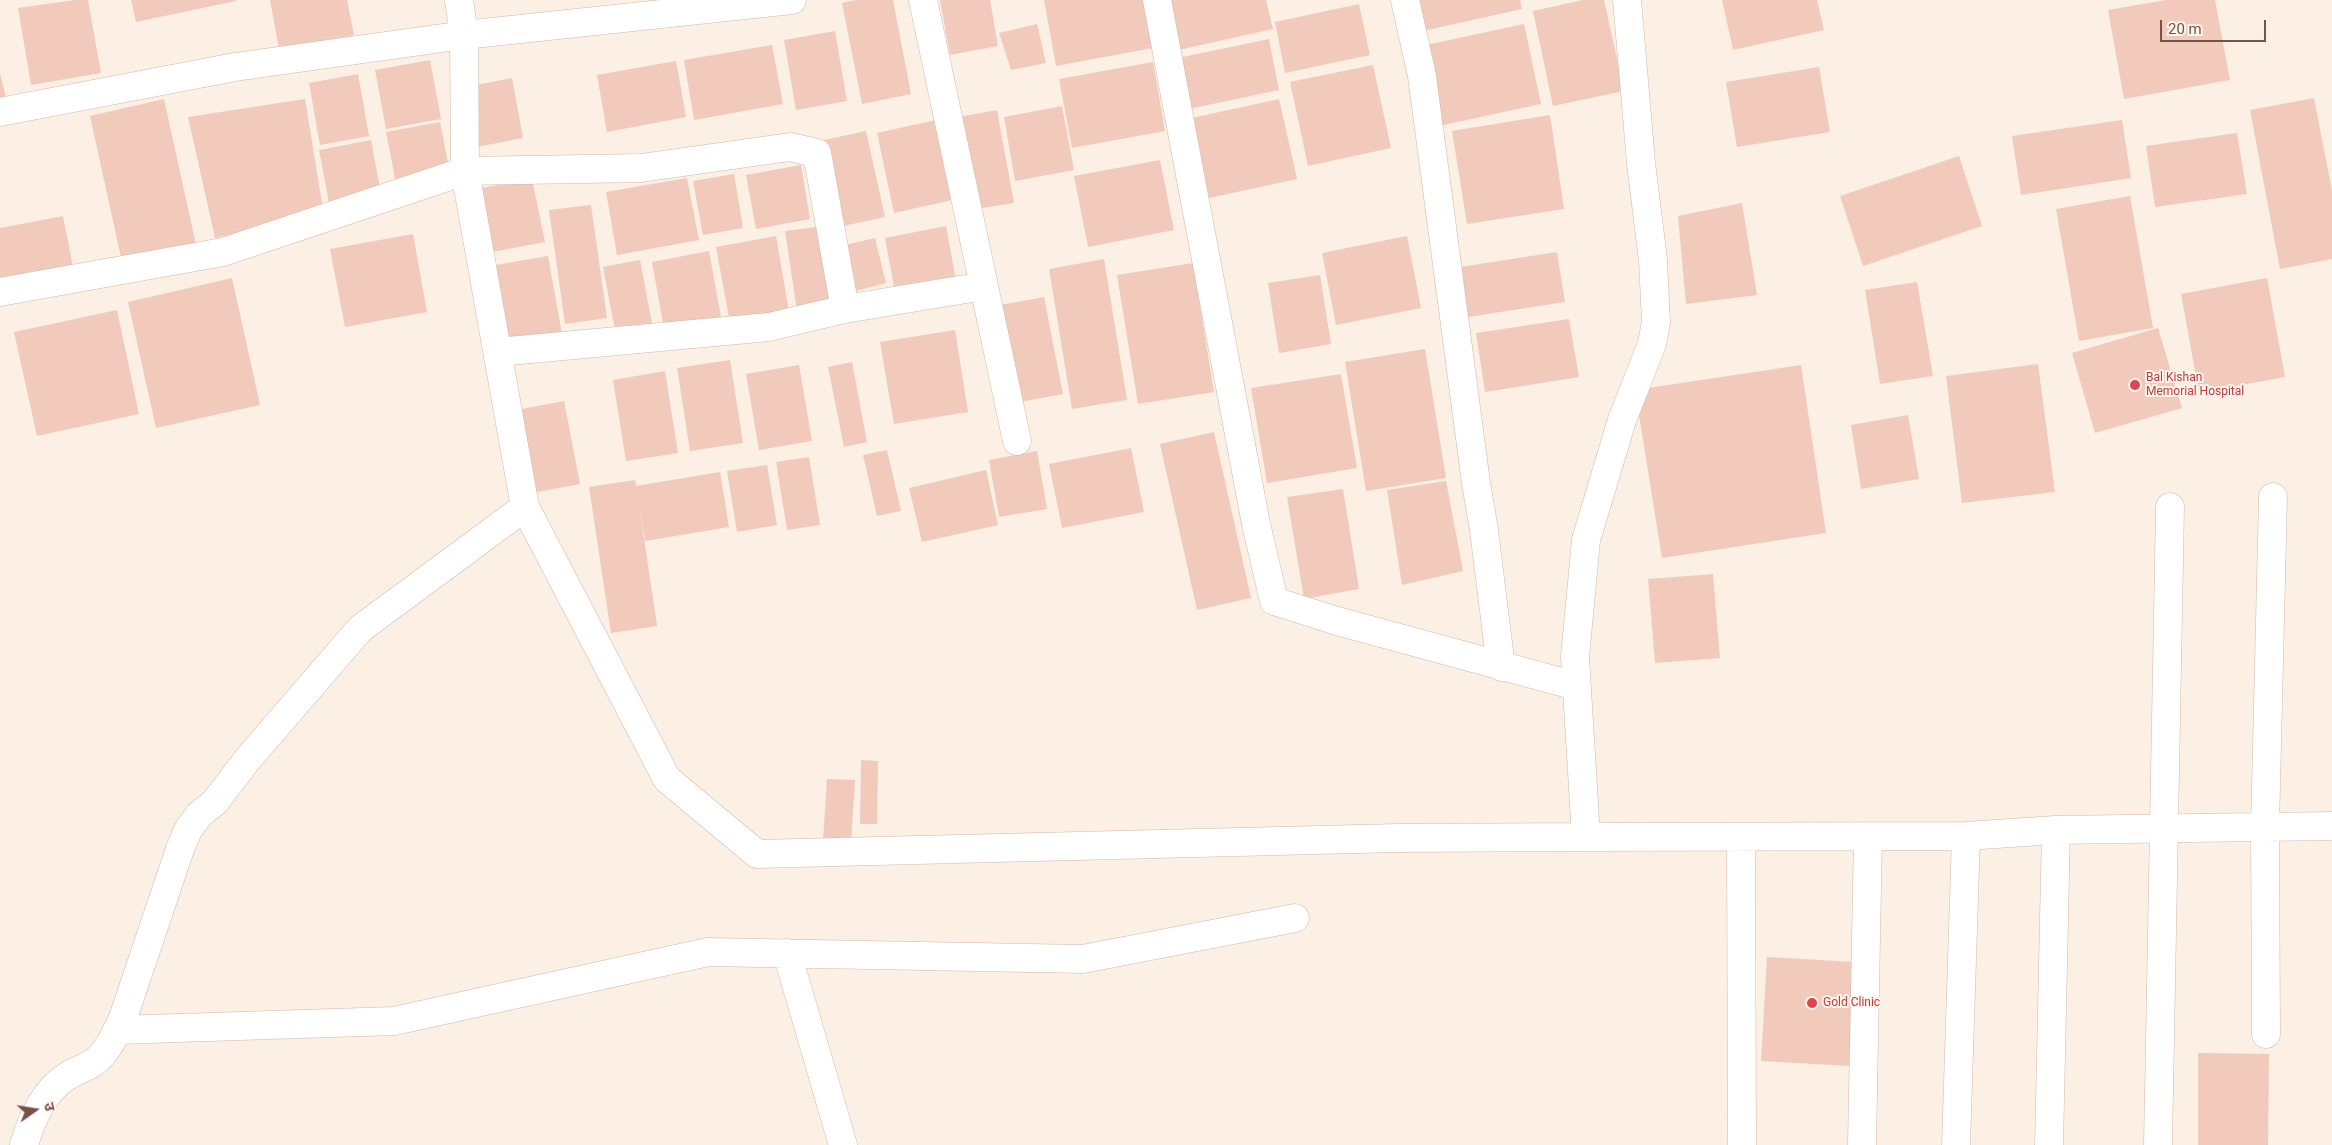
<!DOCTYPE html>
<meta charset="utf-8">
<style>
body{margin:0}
#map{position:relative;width:2332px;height:1145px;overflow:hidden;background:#fcefe4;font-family:Roboto,"Noto Sans Devanagari",sans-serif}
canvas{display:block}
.north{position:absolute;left:10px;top:1085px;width:50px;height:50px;-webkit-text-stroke:4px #fff4ea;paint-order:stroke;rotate:77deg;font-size:14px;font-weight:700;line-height:20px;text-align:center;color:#755349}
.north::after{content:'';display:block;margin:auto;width:18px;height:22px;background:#755349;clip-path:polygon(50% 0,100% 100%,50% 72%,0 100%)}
.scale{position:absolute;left:2160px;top:20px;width:106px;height:22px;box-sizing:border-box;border:2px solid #755349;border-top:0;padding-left:6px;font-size:15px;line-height:18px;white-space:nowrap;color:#755349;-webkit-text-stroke:4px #fff4ea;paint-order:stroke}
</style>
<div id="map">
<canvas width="2332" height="1145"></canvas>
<div class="north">उ</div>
<div class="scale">20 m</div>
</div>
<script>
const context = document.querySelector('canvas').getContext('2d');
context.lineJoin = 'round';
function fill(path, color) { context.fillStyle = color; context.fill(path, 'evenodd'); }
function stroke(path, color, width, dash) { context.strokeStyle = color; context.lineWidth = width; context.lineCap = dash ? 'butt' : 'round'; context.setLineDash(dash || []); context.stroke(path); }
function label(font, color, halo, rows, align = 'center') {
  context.font = font + ' Roboto,sans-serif'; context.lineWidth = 4; context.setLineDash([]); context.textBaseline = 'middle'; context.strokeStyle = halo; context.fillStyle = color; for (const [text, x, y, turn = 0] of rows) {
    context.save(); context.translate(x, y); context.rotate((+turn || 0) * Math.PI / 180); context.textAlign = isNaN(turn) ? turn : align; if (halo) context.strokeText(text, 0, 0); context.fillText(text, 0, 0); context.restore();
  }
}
fill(new Path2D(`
 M75 0H88L101 73 31 85 18 8Z
 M131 0H236V1L136 22Z
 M270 0H347L354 35 279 49Z
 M856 0H893L911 94 862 104 842 3Z
 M940 0H990L998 46 950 55Z
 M1044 0H1144L1153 48 1056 66Z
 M1163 0H1266L1273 29 1174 51Z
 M1417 0H1520L1522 9 1423 31Z
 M1583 0H1604L1624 91 1553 106 1533 11Z
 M1722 0H1817L1824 30 1733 50Z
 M2166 0H2215L2230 80 2124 99 2108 10Z
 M1359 4 1370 55 1285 73 1275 22Z
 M1037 24 1046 63 1011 70 999 33Z
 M1524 24 1541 104 1439 126 1421 46Z
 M835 31 847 101 796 110 784 40Z
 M1269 39 1279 90 1189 109 1178 58Z
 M772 45 783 104 694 120 684 60Z
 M430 60 441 119 386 129 375 70Z
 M676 61 686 117 607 132 597 75Z
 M1153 62 1165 131 1072 148 1059 79Z
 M1373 65 1391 148 1308 166 1290 82Z
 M1819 67 1830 132 1737 147 1726 82Z
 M0 74 7 102 0 104Z
 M358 74 369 136 320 145 309 83Z
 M512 78 523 138 477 147 466 87Z
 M2314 98 2332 191V259L2280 269 2250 110Z
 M164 99 196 245 122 262 90 116Z
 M305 99 324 215 215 238 188 117Z
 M1279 99 1297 179 1209 198 1192 118Z
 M1062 106 1074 170 1015 181 1004 117Z
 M997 110 1014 203 975 209 958 117Z
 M1550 115 1564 209 1467 224 1452 131Z
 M936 120 952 200 894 213 877 133Z
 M2122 120 2131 178 2021 195 2012 136Z
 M440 122 450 173 396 183 386 132Z
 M866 131 885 217 843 226 824 140Z
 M2237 133 2247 194 2155 207 2146 146Z
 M371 140 381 194 329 203 319 150Z
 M1959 156 1982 226 1863 266 1840 196Z
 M1160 160 1174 230 1088 247 1074 176Z
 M801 165 810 219 756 229 746 175Z
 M734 174 743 228 703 235 693 181Z
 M687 178 699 240 617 255 606 192Z
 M532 179 545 242 487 253 476 189Z
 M2130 196 2153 328 2079 341 2056 209Z
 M1742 203 1757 295 1686 304 1678 216Z
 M591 205 607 318 565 324 549 210Z
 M63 216 73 267 0 281V228Z
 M824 226 835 305 797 311 785 231Z
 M946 226 956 281 895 292 885 238Z
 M413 234 427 312 345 327 330 249Z
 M776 236 789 312 730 323 716 247Z
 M1407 236 1421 308 1336 325 1322 253Z
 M875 238 886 283 852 292 841 246Z
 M709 251 722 323 665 334 652 262Z
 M1557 252 1565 302 1468 317 1460 267Z
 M548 256 562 334 504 345 490 266Z
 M1104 259 1127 400 1072 409 1049 269Z
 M640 260 653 329 616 336 603 267Z
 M1193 263 1214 392 1138 404 1117 275Z
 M1320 275 1331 344 1279 353 1268 283Z
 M232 278 260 405 156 428 128 302Z
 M2267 278 2285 377 2199 393 2181 294Z
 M1917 282 1933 376 1880 384 1865 290Z
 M1044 297 1063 394 1014 403 995 306Z
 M117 310 139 414 37 436 14 332Z
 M1569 319 1579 377 1485 392 1476 333Z
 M2158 328 2182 408 2095 433 2072 353Z
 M955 330 968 412 894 424 880 342Z
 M1425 349 1446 478 1366 491 1345 362Z
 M730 360 743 443 690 451 677 368Z
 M852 362 867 442 844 447 828 367Z
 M2038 364 2055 492 1962 503 1946 376Z
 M799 365 812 441 759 450 746 374Z
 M1801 365 1826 533 1662 558 1635 390Z
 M665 371 678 453 626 461 613 380Z
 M1341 374 1357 468 1267 483 1251 388Z
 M564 401 580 484 527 494 511 411Z
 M1908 415 1919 479 1861 489 1851 425Z
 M1214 432 1251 598 1197 610 1160 444Z
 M1131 448 1144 512 1062 528 1049 464Z
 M887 450 901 511 877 516 863 455Z
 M1037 451 1047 509 999 517 989 460Z
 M809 457 820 525 787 530 776 462Z
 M767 465 777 525 737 532 727 471Z
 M986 470 998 525 922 542 909 488Z
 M720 472 729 527 645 541 638 497 657 626 611 633 589 487 635 480 636 486Z
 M1446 481 1463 571 1402 585 1387 490Z
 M1343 489 1359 589 1304 599 1287 497Z
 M1713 574 1720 658 1655 663 1648 579Z
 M861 760 878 761 877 824H860Z
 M827 779 855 780 851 843 823 841Z
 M1767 957 1855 962 1849 1066 1761 1061Z
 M2198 1053 2269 1054 2268 1145H2198Z`), '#f2cabb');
const minor = new Path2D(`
 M459 0 464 35 465 171 525 507 667 779 757 854 1398 838 1586 837
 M923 0 1017 441
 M1157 0 1256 524 1274 601 1337 621 1576 686
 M1405 0 1422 76 1476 483 1484 530 1501 667
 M1627 0 1641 163 1653 260 1656 322 1652 344 1622 420 1586 540 1575 657 1586 837 1966 836 2056 830 2332 826
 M0 112 235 67 464 35 792 0
 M0 292 223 252 465 171 641 168 790 147 817 153 845 309
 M498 352 769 327 845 309 984 286
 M1741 838 1742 1145
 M787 953 843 1145
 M117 1030 394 1021 708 952 1083 959 1295 918
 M2266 1034 2265 827 2273 497
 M24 1145C32 1118 44 1090 69 1075 80 1069 94 1065 102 1055 112 1044 117 1030 123 1018L180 849 188 830 199 815 215 802 247 760 360 629 525 507
 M1862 1145 1868 837
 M1956 1145 1966 836
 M2049 1145 2056 830
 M2158 1145 2170 507`);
stroke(minor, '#d0b8ad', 29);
stroke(minor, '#fff', 28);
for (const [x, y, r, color] of [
 [2135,385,6,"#e0444e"],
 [1812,1003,6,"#e0444e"]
]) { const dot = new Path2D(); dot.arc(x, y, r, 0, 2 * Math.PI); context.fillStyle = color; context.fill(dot); stroke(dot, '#fff4ea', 2); }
label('12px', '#be3a42', '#fff4ea', [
 ["Bal Kishan",2146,378],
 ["Memorial Hospital",2146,392],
 ["Gold Clinic",1823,1003]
], 'left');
</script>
